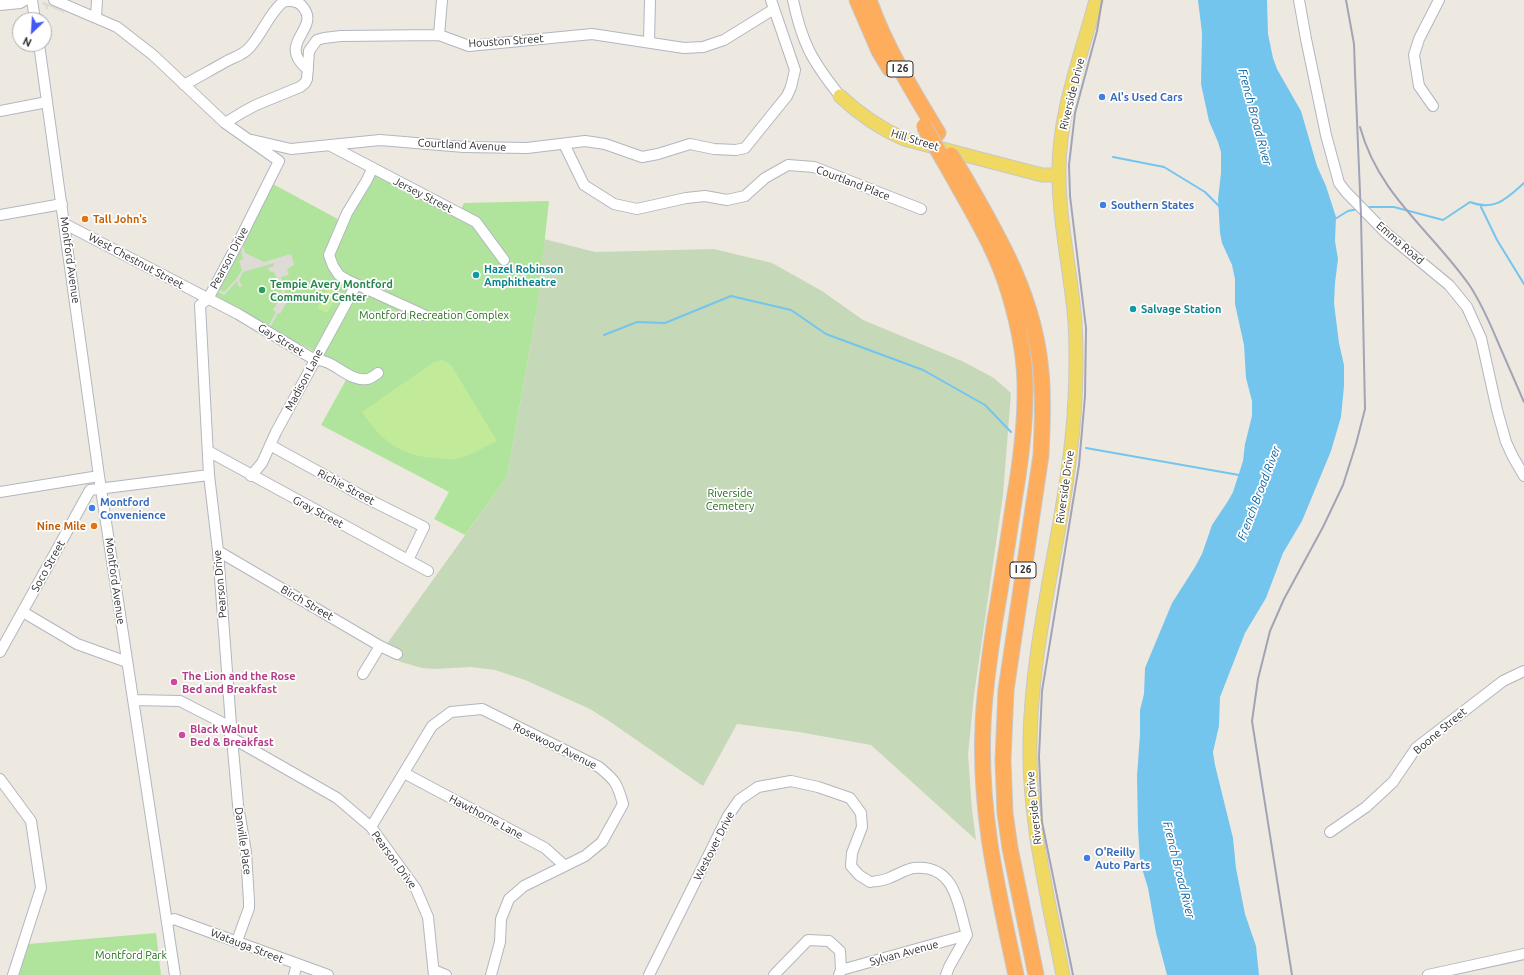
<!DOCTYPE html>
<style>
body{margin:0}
#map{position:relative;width:1524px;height:975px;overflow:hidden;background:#eee9e0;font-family:Ubuntu,sans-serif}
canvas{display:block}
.north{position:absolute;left:12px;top:12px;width:40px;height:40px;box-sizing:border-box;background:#fff;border:1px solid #ababab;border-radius:50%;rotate:205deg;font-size:11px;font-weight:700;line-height:16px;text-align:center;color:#2d2d2d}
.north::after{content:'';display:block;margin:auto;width:14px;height:18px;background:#4257f9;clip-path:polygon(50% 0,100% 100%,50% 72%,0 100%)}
</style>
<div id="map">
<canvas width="1524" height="975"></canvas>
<div class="north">N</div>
</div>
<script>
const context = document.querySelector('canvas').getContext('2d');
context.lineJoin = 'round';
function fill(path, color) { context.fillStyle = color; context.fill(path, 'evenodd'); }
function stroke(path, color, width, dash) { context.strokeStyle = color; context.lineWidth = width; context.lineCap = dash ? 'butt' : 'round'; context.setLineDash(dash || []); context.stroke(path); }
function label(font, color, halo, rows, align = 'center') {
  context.font = font + ' Ubuntu,sans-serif'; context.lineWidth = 3.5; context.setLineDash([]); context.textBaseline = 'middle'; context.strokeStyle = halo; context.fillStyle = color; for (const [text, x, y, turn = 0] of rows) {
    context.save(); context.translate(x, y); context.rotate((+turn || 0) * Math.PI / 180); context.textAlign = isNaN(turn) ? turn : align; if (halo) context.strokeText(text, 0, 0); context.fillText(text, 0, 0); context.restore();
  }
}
fill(new Path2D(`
 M374 174 457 217 464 203 549 201 537 309 507 477 465 535 434 519 449 492 321 425 351 371 274 330 214 295 273 184 347 224Z
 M156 933 161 975H19L28 944Z`), '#b0e49d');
fill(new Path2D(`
 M544 239 595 252 714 249 772 263 822 291 863 320 962 361 994 378 1011 393 1003 495 974 695 968 754 972 810 976 840 871 745 799 732 737 724 703 786 609 721 590 709 525 680 495 670 471 667 434 669 422 668 401 662 381 652 507 477 537 309Z`), '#c5d8b7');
fill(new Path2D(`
 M328 289 338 294 327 313 317 308Z
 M442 360 451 365 497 441C484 447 469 457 454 459 448 460 441 458 436 458 400 456 382 441 362 412L434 362Z`), '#c2eb99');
fill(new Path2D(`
 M44 2 64 11V13L48 6V9L46 10 45 6 41 3Z
 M240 246H243L245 253 264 262 291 254 294 265 290 267 287 270 289 275 281 277 286 297 289 298 280 314 278 313 269 329 267 328 276 312 273 310 282 294 275 273 269 271 268 268 274 266V263L243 272 239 280 242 286 239 287 237 281 224 295 216 291 217 289 224 292 237 278 242 270 239 261 243 259Z`), '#dedbd7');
fill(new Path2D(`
 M1198 0H1267L1268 34 1273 58 1277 69 1301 111 1317 166 1326 186 1336 217 1335 241 1338 259 1335 283 1334 303 1339 343 1344 365V386L1341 417 1331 451 1302 521 1283 553 1266 598 1245 633 1222 692 1220 697 1219 726 1213 752 1215 765 1233 838 1236 868 1245 914 1256 946 1259 975H1167L1156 933 1148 888 1140 862 1138 829 1137 776 1140 735V710L1144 694 1145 668 1172 603 1195 567 1202 554 1212 525 1228 501 1233 492 1243 461 1245 444 1252 416V401L1246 378 1244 345 1235 304V279L1232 265 1222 243 1220 233 1218 199 1221 173V152L1218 142 1209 121 1201 84 1202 33Z`), '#74c5ee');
stroke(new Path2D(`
 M1113 157 1164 167 1205 192 1220 207
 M1366 207H1394L1443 220 1470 202C1495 212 1507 198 1524 183
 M1481 207 1497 240 1524 284
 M1335 219 1348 211 1358 209
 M604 335 637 322 665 323 731 296 791 310 826 334 923 370 985 405 1011 432
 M1086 448 1239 475`), '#74c5ee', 2);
const minor = new Path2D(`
 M32 0 35 20
 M54 0 117 27 153 55 225 123 279 161 240 239 208 299 200 305 209 475 218 551 232 738 337 798 371 827 416 889 428 917 434 975
 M793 0C802 43 812 61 840 96
 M1299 0 1306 39 1326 135 1339 183 1346 192 1386 233 1449 285 1467 307 1481 338 1497 410 1506 442 1513 457 1524 476
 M0 5 20 3 25 0
 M96 18 97 0
 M439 35 442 0
 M649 42 650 0
 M39 44 99 476 175 975
 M184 85C198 77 213 69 227 61 235 57 245 54 250 47 262 34 270 12 283 2 289 0 298 1 302 6 323 29 274 42 308 70
 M1433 106 1419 86 1414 55 1419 39 1439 0
 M0 111 47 102
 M225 123 243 112 256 105 300 87 305 83 307 79 309 51 317 40 324 38 341 36 439 35 469 46 592 34 684 48 703 47 724 40 774 9
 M252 140 291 149 380 140 464 147 527 148 585 141 605 144 642 157 658 154 690 144 714 149 736 150 745 148 787 96 791 87 795 70 771 0
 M564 144 584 185 614 204 637 209 686 198 705 196 727 200 745 196 765 178 788 165 814 167 921 209
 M329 145 476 222 504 260
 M372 169 367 180 347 213 329 255 333 266 339 275 347 280 424 315
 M0 215 62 204
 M65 224 238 314 315 360C334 359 348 382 367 379 370 379 375 375 378 373
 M270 445 366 498 424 527 408 560
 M208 451 428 571
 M251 476 262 463 276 432 356 285
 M0 492 99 476
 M218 551 380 646 397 654
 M23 612 77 644 127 662
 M0 652 90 490 209 475
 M363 674 380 646
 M133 700 180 701 225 724 232 738 238 805 246 852 249 901V908L237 941
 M404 773 545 848 565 866
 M0 779 31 821 41 888 13 975
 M371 827 432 726 451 712 482 709 599 767C616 781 617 783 623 804L602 842 585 856 524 886 509 899 501 919 500 942 491 975
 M1330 832 1366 807 1393 782 1416 748 1503 681 1524 671
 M167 922 174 919 328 975
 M434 970 446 975
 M841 970 967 935
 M294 975 297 964
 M649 975 728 816 739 800 758 787 791 781 818 787 850 798 861 813 862 827 852 853 851 866 859 875 870 882C876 881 883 881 889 878 897 875 906 869 914 868 956 864 958 906 967 935L949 967 946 975
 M774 975 808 940 829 941 840 951 841 970 839 975
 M1428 975 1524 954`);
const major = new Path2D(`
 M840 96C859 114 879 128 904 139L1042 175H1059
 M1063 975C1048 897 1028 819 1030 740 1032 631 1066 525 1074 416 1076 385 1077 353 1075 322 1071 272 1059 223 1059 174 1058 114 1081 57 1096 0`);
const highway = new Path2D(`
 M857 0 879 51 890 69
 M869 0C886 48 912 90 938 133
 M952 175C973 213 997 251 1009 293 1019 326 1026 361 1025 395 1025 431 1020 466 1014 501 1008 541 1002 580 995 620 990 655 984 691 983 726 979 814 998 891 1016 975
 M965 178C1001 240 1035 299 1041 372 1044 400 1042 427 1041 455L1006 690 1003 760 1005 813 1010 848 1036 975`);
stroke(minor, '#b3b5c0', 12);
stroke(major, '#c8c8c8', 15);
stroke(highway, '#c8c8c8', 17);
stroke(minor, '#fff', 10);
stroke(major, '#f0d963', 13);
stroke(highway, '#fdad5c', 15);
stroke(new Path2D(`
 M1360 127C1379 196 1431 230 1470 286 1481 303 1489 321 1497 340 1506 361 1515 381 1524 402
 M1073 975 1042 822 1039 757 1042 691 1079 465 1085 396 1086 328 1070 196 1069 165 1075 113 1097 31 1102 0
 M1292 975 1252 721 1258 679 1270 631 1284 599 1323 527 1343 485 1356 444 1365 409 1361 216 1355 73 1354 44 1346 0`), '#a2a3b7', 2);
const highwayBridge = new Path2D(`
 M924 126 952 175
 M951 155 965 178`);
stroke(highwayBridge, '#c8c8c8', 17, []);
stroke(highwayBridge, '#fdad5c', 15);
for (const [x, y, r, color] of [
 [1102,97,4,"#3f7fe0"],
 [1103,205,4,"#3f7fe0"],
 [85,219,4,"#e8710a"],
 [476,275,4,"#0f9aa8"],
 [262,290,4,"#2e9e5b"],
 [1133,309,4,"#0f9aa8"],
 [92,508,4,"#3f7fe0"],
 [94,526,4,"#e8710a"],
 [174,682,4,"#d1479c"],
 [182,735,4,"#d1479c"],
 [1087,858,4,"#3f7fe0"]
]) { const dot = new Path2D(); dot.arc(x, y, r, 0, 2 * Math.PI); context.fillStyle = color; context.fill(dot); stroke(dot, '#fff', 1.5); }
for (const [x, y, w] of [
 [900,69,26],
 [1023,570,26]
]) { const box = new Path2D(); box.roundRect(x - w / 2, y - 8, w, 16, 3); context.fillStyle = '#fff'; context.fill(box); stroke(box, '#2d2d2d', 1); }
label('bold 10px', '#2d2d2d', null, [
 ["I 26",900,69],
 ["I 26",1023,570]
]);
label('11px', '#2d2d2d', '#fff', [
 ["Houston Street",506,41,-4],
 ["Riverside Drive",1072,94,-76],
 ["Hill Street",915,140,17],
 ["Courtland Avenue",462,145,3],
 ["Courtland Place",853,183,21],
 ["Jersey Street",423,195,27],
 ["Emma Road",1400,243,41],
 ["Pearson Drive",229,258,-62],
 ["Montford Avenue",70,260,82],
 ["West Chestnut Street",136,261,28],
 ["Gay Street",281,340,31],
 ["Madison Lane",304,380,-62],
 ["Richie Street",346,487,28],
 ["Riverside Drive",1065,487,-82],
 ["Gray Street",318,512,28],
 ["Soco Street",48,566,-61],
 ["Montford Avenue",115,581,82],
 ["Pearson Drive",220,584,-95],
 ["Birch Street",307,603,30],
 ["Boone Street",1440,731,-40],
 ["Rosewood Avenue",555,746,26],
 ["Riverside Drive",1034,808,-96],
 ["Hawthorne Lane",486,817,28],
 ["Danville Place",243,841,82],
 ["Westover Drive",714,846,-63],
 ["Pearson Drive",394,860,54],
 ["Watauga Street",247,946,21],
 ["Sylvan Avenue",904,953,-15]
]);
label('bold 11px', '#366cbe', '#fff', [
 ["Al's Used Cars",1110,97],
 ["Southern States",1111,205],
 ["Montford",100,502],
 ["Convenience",100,515],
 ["O'Reilly",1095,852],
 ["Auto Parts",1095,865]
], 'left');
label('bold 11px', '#c56008', '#fff', [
 ["Tall John's",93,219],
 ["Nine Mile",86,526,"right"]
], 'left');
label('bold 11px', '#0d838f', '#fff', [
 ["Hazel Robinson",484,269],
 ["Amphitheatre",484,282],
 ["Salvage Station",1141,309]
], 'left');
label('bold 11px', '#27864d', '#fff', [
 ["Tempie Avery Montford",270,284],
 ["Community Center",270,297]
], 'left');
label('11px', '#266b1c', '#fff', [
 ["Montford Recreation Complex",434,315],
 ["Riverside",730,493],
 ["Cemetery",730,506],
 ["Montford Park",131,955]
]);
label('bold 11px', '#b23c85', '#fff', [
 ["The Lion and the Rose",182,676],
 ["Bed and Breakfast",182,689],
 ["Black Walnut",190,729],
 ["Bed & Breakfast",190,742]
], 'left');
label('italic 12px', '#0f639f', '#fff', [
 ["French Broad River",1255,117,75],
 ["French Broad River",1259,493,-69],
 ["French Broad River",1179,870,76]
]);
</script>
